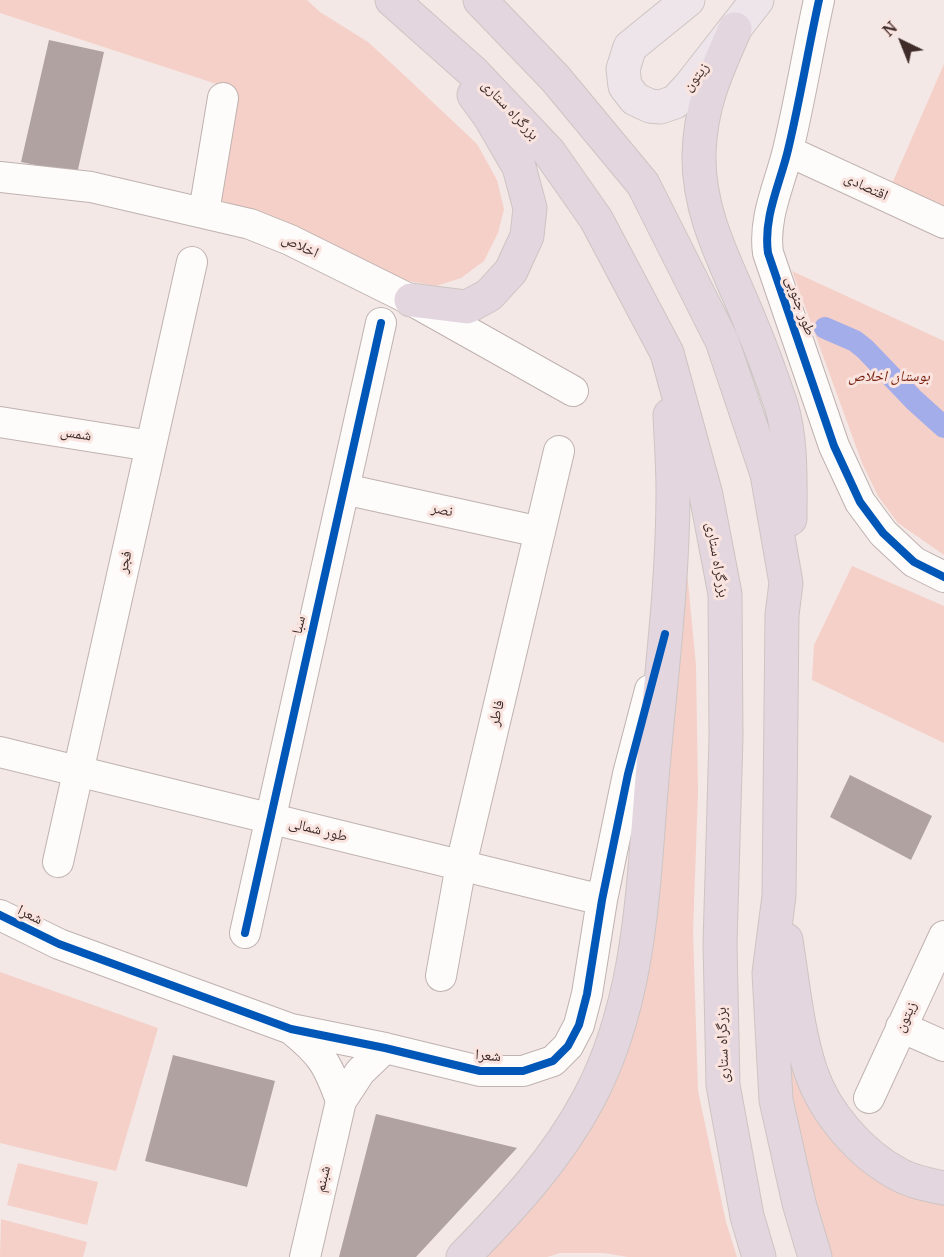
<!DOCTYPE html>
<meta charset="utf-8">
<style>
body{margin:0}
#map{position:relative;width:944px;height:1257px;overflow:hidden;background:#f3e8e6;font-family:"Noto Serif",serif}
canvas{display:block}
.north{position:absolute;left:872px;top:12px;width:60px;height:60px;-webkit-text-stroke:4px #f9e4e0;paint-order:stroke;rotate:317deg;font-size:16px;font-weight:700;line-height:24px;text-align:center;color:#3f2c28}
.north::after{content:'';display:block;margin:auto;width:21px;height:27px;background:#3f2c28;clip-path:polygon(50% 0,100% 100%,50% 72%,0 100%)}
</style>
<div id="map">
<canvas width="944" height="1257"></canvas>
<div class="north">N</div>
</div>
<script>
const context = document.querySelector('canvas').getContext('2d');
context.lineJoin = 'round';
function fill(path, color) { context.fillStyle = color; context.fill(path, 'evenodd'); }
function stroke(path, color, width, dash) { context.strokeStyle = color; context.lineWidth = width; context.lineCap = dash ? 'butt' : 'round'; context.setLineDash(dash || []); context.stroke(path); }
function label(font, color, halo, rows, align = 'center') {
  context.font = font + ' "Noto Serif","Noto Naskh Arabic",serif'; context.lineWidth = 6; context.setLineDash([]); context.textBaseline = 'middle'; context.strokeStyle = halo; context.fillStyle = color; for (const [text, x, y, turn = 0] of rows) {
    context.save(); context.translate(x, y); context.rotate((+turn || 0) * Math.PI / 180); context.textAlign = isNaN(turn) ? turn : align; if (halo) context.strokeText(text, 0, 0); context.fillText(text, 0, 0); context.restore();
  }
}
fill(new Path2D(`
 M0 0H307L320 12 368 42 403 74 477 144 497 180 504 209 498 233 484 261 461 278 436 286 408 281 214 197 235 90 0 13Z
 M944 64V211L891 186Z
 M792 271 944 341V555L898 523 878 496 862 463Z
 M852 566 944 606V743L812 680 814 645Z
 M687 572 696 665 698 793 693 931 698 1091 726 1222 737 1257H628L604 1253H560L547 1257H478L609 1080Z
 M0 972 158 1028 116 1171 0 1143Z
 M769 973 831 1111 944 1188V1257H815Z
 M18 1163 98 1182 87 1225 7 1205Z
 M1 1219 87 1242 83 1257H0Z`), '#f5d0c8');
stroke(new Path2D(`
 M825 328 855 341 865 349 914 400 944 427`), '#a2adea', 22);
fill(new Path2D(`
 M49 40 104 52 77 174 21 162Z
 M850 775 932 816 911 860 830 817Z
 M173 1055 275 1081 247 1187 145 1161Z
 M376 1114 517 1148 416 1257H339Z`), '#afa2a0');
const minor = new Path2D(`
 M819 0C808 50 800 100 788 150 780 184 763 217 768 253L834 446 860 502 883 533 914 562 944 577
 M788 151 944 223
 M0 177 91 187 250 224 290 240 411 300 573 391
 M204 212 223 98
 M0 422 151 446
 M344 489 540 532
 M0 752 602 900
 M58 862 192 262
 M0 915 59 944 291 1029 385 1048 480 1071H523L553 1061 568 1046 579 1025 587 994 602 900 628 774 650 690
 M245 933 381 323
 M441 976 461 865 559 451
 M901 1027 944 1046
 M291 1029C321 1053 328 1064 341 1101
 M869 1098 944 936
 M305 1257 341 1101 360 1072 385 1048`);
const major = new Path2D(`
 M688 0 630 47 623 69 625 86 635 99 650 106 660 107 675 102 690 86 757 0`);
const highway = new Path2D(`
 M392 0 473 72 549 152 596 219 667 353 706 495 725 594 726 737 720 944 723 1085 747 1216 759 1257
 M480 0 555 78 643 184 722 341 767 474 786 583 782 615 779 896 769 973 776 1100 799 1203 815 1257
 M735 29C716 72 700 106 699 155 698 217 729 268 751 324 762 350 772 378 781 405 792 439 790 484 790 519
 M411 300 467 307 489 295 511 271 527 236 530 208 519 167 490 117 474 95
 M786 940C793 984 797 1030 811 1072 825 1113 861 1155 900 1175 913 1182 929 1185 944 1188
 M463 1257C511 1208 557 1159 589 1098 643 997 643 878 653 767 661 676 673 583 673 492 673 466 671 440 670 415`);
stroke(minor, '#bfb2af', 32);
stroke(major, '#cdc5c3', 35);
stroke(highway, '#cdc5c3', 35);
stroke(minor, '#fdfcfb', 30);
stroke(major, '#eee5ea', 33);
stroke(highway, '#e3d6df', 33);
stroke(new Path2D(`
 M819 0C808 50 800 100 788 150 780 184 763 217 768 253L834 446 860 502 883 533 914 562 944 577
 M0 915 59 944 291 1029 385 1048 480 1071H523L553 1061 568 1046 579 1025 587 994 602 900 628 774 665 634
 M245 933 381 323`), '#0057b8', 8);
label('15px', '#3f2c28', '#f9e4e0', [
 ["زیتون",696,77,-51],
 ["بزرگراه ستاری",510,110,47],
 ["اقتصادی",866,187,25],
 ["اخلاص",300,246,25],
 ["طور جنوبی",800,306,70],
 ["شمس",76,434,9],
 ["نصر",442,510,12],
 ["بزرگراه ستاری",717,560,80],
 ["فجر",125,562,-77],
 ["سبا",299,625,-77],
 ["فاطر",497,713,-77],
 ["طور شمالی",318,830,14],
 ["شعرا",30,915,26],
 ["زیتون",906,1017,-65],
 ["بزرگراه ستاری",723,1045,-92],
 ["شعرا",488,1056,4],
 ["شبنم",323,1179,-77]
]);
label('italic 15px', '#7a200f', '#f9e4e0', [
 ["بوستان اخلاص",889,377]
]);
</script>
